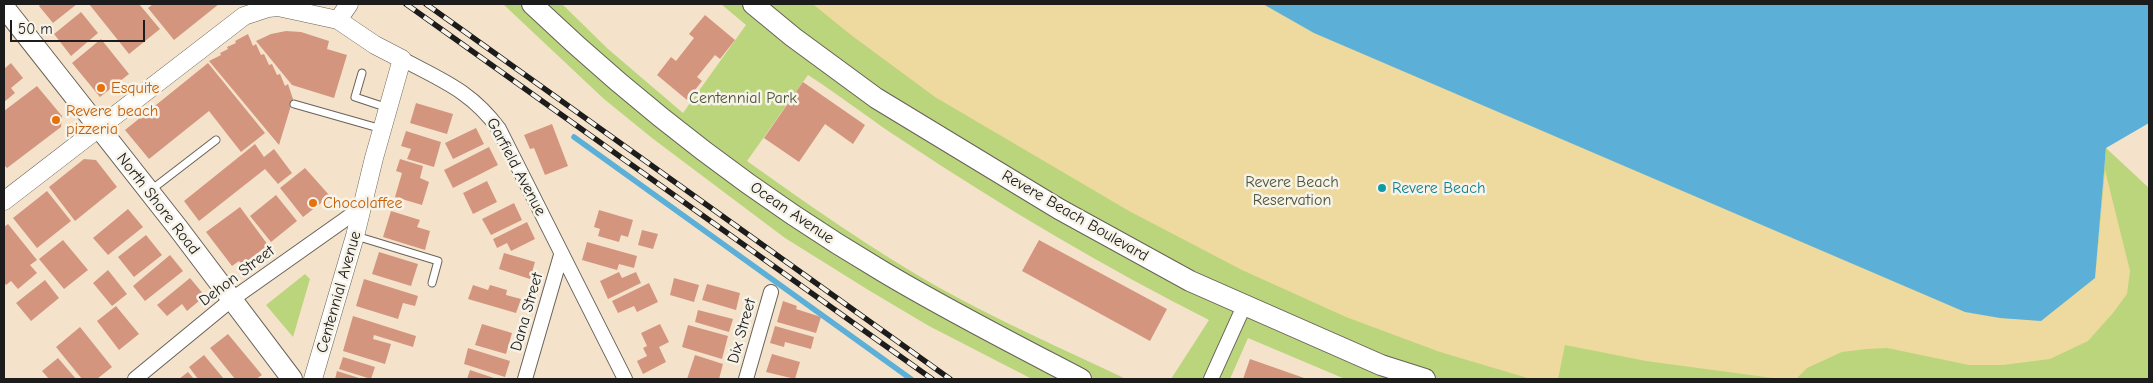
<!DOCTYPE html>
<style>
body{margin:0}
#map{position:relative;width:2153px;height:383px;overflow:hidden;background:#f4e3ca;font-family:"Comic Neue",sans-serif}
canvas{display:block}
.frame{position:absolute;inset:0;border:5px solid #1c1c1c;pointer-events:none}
.scale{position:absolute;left:10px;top:20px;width:135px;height:22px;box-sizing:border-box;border:2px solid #1c1c1c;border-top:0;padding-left:6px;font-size:15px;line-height:18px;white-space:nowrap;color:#1c1c1c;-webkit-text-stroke:4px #f7f3e8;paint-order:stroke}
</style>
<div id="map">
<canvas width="2153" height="383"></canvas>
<div class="frame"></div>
<div class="scale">50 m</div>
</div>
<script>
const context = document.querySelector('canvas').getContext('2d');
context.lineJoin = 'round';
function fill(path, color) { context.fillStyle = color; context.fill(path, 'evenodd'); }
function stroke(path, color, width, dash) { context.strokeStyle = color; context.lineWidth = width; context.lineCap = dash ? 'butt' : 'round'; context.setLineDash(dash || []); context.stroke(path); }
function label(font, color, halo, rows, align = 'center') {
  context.font = font + ' "Comic Neue",sans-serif'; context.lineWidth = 5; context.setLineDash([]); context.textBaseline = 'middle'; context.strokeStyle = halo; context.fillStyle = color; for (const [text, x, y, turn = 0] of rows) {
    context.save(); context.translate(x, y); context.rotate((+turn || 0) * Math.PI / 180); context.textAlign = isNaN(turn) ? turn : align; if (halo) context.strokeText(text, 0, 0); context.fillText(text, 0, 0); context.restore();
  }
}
fill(new Path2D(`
 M503 4H562L608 49 683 113 746 25 721 4H1263L1314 33 1965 312 2000 318 2071 296 2095 278 2106 148 2149 188V379H1345L1248 338 1230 379H1171L1209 320C1104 267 1003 207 905 142 872 121 841 96 808 75L747 161C809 205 871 249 938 287 999 321 1063 349 1126 379H1032L929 326 870 291 785 238 652 138 604 99Z
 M305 274 310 279 293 337 266 305Z`), '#bad57b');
fill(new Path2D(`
 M815 4H1263L1314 33 1965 312 2000 318 2041 320 2095 278 2105 170 2130 271 2127 294 2113 313 2088 341 2050 359 2003 365H1969L1887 348 1867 349 1842 352 1807 368 1796 379H1780L1646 361 1565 345 1558 379H1531L1440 352 1346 317 1242 270 1129 211 935 97 851 35 814 5Z`), '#eeda9e');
fill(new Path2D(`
 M1263 4H2149V123L2106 148 2095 278 2041 321 2000 318 1965 312 1314 33Z`), '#5cafd7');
stroke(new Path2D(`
 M574 137 911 379`), '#5cafd7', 5.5);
fill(new Path2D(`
 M41 4H77L53 23 39 6Z
 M89 4H139L160 29 129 54Z
 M153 4H219L174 40 148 8Z
 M81 12 98 33 71 56 54 34Z
 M705 15 735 40 720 59 715 55 697 77 702 81 687 100 657 75 671 57 676 61 694 38 689 34Z
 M286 31 301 32 329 41 327 49 347 55 334 98 292 85 256 41 271 34Z
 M248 34 253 46 256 44 261 55 264 54 269 65 272 64 277 75 280 74 285 86 288 84 293 99 279 145 209 61 221 55 220 53 228 49 227 47 236 43 235 41Z
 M101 39 129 74 100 97 72 63Z
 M11 63 23 78 11 88 15 93 4 102V69Z
 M208 63 265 133 241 152 209 111 149 159 125 130Z
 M803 82 865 125 853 144 825 124 799 162 764 138Z
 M37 86 62 116 61 127 7 168 4 165V111Z
 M416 103 453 114 447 134 410 123Z
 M552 124 568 166 545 175 534 148 530 149 524 135Z
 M476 128 484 144 453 159 445 143Z
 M406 131 441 142 434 167 407 159 411 149 401 146Z
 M255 144 264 157 274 149 292 173 278 184 265 169 199 221 184 201Z
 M489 147 498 165 453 188 444 170Z
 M84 159 96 160 117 187 75 221 49 187Z
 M400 159 423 166 420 178 429 182 422 205 395 197 402 173 396 171Z
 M305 168 330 196 303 217 280 188Z
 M487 181 497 202 473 214 463 193Z
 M47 191 71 221 37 248 13 218Z
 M276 195 297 221 271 242 250 216Z
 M514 203 522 220 491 235 482 219Z
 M240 207 268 245 242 265 239 261 232 266 206 232Z
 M128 209 143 227 108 255 93 238Z
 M599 210 633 220 628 237 621 235 619 242 598 236 600 229 594 227Z
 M391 211 420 220 417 227 430 231 425 250 383 237Z
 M527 222 535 239 511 251 507 243 497 248 493 239Z
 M8 224 37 260 30 265 37 273 18 289 11 281 6 285 4 282V227Z
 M642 230 658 234 653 249 638 245Z
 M146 235 162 255 134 277 118 257Z
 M63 240 88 270 64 289 39 259Z
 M1039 240 1167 309 1150 341 1022 271Z
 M587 242 637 256 634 268 619 264 617 270 582 260Z
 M379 252 418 264 411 286 372 274Z
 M504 253 535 262 530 279 499 269Z
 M170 255 183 271 145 301 133 286Z
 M108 270 127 294 112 306 93 283Z
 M619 272 622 278 636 272 641 283 608 299 600 281Z
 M190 278 205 296 187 311 182 304 167 316 157 305Z
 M674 278 699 285 694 302 670 295Z
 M364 279 418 296 415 306 403 303 398 319 356 306Z
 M45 280 59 298 31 321 16 303Z
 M649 283 658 302 637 312 634 306 618 313 612 301Z
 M707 284 740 293 736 310 702 300Z
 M473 285 488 290 490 285 507 290 506 295 521 299 516 313 468 299Z
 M783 301 797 306 796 309 821 317 816 333 777 322Z
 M116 306 139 334 119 350 97 321Z
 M698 310 733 319 729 332 695 322Z
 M353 316 416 336 413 347 374 335 373 339 391 344 385 364 343 351Z
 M482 324 512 333 506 354 475 345Z
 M660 324 669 342 659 347 666 362 643 374 637 361 647 356 643 348 647 346 641 333Z
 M688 325 728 336 722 359 682 347Z
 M775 326 814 337 811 349 785 342 784 347 770 343Z
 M80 327 112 367 97 379H82L56 347Z
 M228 334 262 375 256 379H235L210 348Z
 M468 348 510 361 505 377 464 364Z
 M772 354 800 362 795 379 766 372Z
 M204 355 224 379H198L189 367Z
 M695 355 723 364 719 379H687Z
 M343 357 375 367 371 379 339 369Z
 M58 358 76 379H49L42 371Z
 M1250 359 1307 379H1243Z
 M470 370 497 379H467Z
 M337 371 362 379H335Z
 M188 372 194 379H179Z`), '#d4957f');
const service = new Path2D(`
 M362 73 355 97 388 108
 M294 104 382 129
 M151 190 216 140
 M356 236 438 261 432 283`);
const minor = new Path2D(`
 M402 59C443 81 471 91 499 129L625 379
 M135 379 231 300 364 206
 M525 379 561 255
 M746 379 771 292
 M1211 379 1244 306`);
const tertiary = new Path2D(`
 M338 20 349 4
 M4 201 244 16 268 8 278 7 338 20 375 45 402 59 374 158 355 236 313 379`);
const secondary = new Path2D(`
 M532 4C638 105 755 196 882 271 947 310 1014 344 1081 379
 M753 4 793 37 876 98 1059 209 1190 281 1381 365 1425 379
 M4 7 178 228 292 379`);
stroke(service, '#686259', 9);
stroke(minor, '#686259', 16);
stroke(tertiary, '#686259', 19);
stroke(secondary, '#686259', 22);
stroke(service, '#fff', 7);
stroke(minor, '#fff', 14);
stroke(tertiary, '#fff', 18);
stroke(secondary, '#fff', 20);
const rail = new Path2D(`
 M406 4 932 379
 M426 4 950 379`);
stroke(rail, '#1c1c1c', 5.5);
stroke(rail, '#f7f3e8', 4, [11]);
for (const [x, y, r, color] of [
 [101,88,5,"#e8710a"],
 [56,120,5,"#e8710a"],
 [1382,188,5,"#0f9aa8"],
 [313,203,5,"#e8710a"]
]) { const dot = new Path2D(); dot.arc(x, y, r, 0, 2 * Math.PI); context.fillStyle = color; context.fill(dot); stroke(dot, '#f7f3e8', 2); }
label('16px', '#c56008', '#f7f3e8', [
 ["Esquite",111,88],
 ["Revere beach",66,111],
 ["pizzeria",66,129],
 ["Chocolaffee",323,203]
], 'left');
label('16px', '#4b5438', '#f7f3e8', [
 ["Centennial Park",743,98],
 ["Revere Beach",1292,182],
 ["Reservation",1292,200]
]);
label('16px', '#1c1c1c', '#f7f3e8', [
 ["Garfield Avenue",516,167,62],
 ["North Shore Road",158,204,52],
 ["Ocean Avenue",792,213,34],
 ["Revere Beach Boulevard",1075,216,30],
 ["Dehon Street",237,276,-37],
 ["Centennial Avenue",339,292,-74],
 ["Dana Street",527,312,-74],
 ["Dix Street",742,331,-74]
]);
label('16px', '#0d838f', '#f7f3e8', [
 ["Revere Beach",1392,188]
], 'left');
</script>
